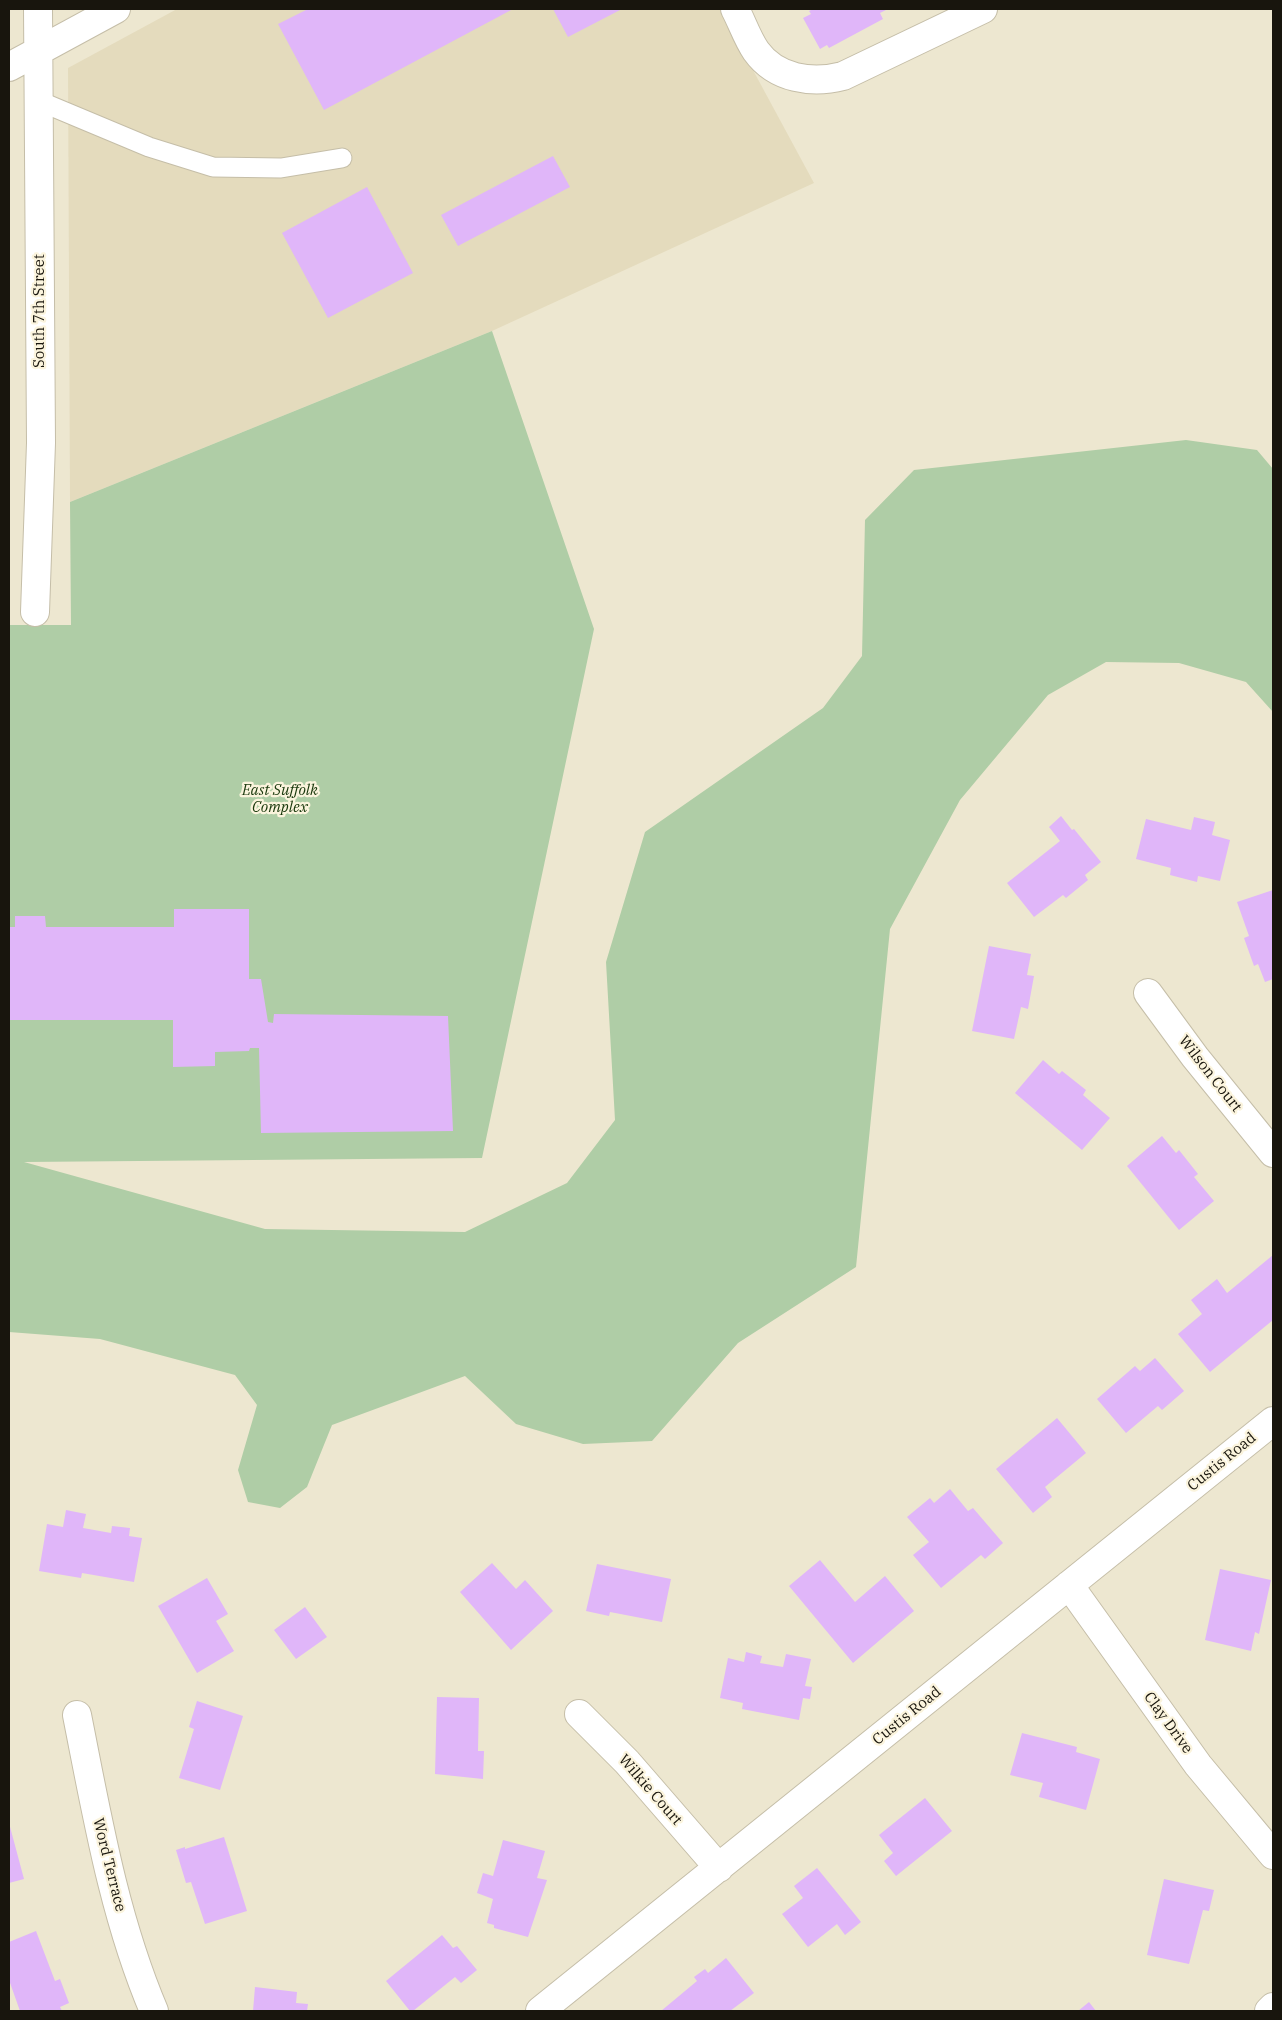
<!DOCTYPE html>
<style>
body{margin:0}
#map{position:relative;width:1282px;height:2020px;overflow:hidden;background:#ede7d0;font-family:"IBM Plex Serif",serif}
canvas{display:block}
.frame{position:absolute;inset:0;border:10px solid #18150d;pointer-events:none}
</style>
<div id="map">
<canvas width="1282" height="2020"></canvas>
<div class="frame"></div>
</div>
<script>
const context = document.querySelector('canvas').getContext('2d');
context.lineJoin = 'round';
function fill(path, color) { context.fillStyle = color; context.fill(path, 'evenodd'); }
function stroke(path, color, width, dash) { context.strokeStyle = color; context.lineWidth = width; context.lineCap = dash ? 'butt' : 'round'; context.setLineDash(dash || []); context.stroke(path); }
function label(font, color, halo, rows, align = 'center') {
  context.font = font + ' "IBM Plex Serif",serif'; context.lineWidth = 4.5; context.setLineDash([]); context.textBaseline = 'middle'; context.strokeStyle = halo; context.fillStyle = color; for (const [text, x, y, turn = 0] of rows) {
    context.save(); context.translate(x, y); context.rotate((+turn || 0) * Math.PI / 180); context.textAlign = isNaN(turn) ? turn : align; if (halo) context.strokeText(text, 0, 0); context.fillText(text, 0, 0); context.restore();
  }
}
fill(new Path2D(`
 M177 9H720L814 183 492 331 70 502 68 68Z`), '#e4dbbd');
fill(new Path2D(`
 M492 331 594 629 482 1158 24 1162 265 1229 465 1232 567 1183 615 1120 606 962 645 832 823 708 862 656 865 520 914 470 1186 440 1257 450 1273 469V712L1246 682 1179 663 1106 662 1048 695 960 800 890 929 856 1267 738 1343 652 1441 583 1444 516 1424 465 1376 332 1425 307 1487 280 1508 248 1502 238 1470 257 1405 235 1375 100 1339 9 1332V625H71L70 502Z`), '#afcda6');
fill(new Path2D(`
 M308 9H513L324 110 278 24Z
 M553 9H622L568 37Z
 M813 9H888L880 13 883 19 829 48 827 45 820 49 803 18 811 14 809 11Z
 M553 156 570 187 458 246 441 215Z
 M367 187 413 273 328 318 282 233Z
 M1061 816 1072 830 1074 829 1101 862 1085 875 1088 880 1066 898 1063 895 1034 917 1007 883 1060 841 1049 827Z
 M1194 817 1215 822 1212 835 1230 840 1220 881 1198 876 1197 882 1170 875 1171 868 1136 859 1146 819 1191 830Z
 M1273 890V979L1265 982 1258 964 1254 966 1244 938 1249 936 1237 902Z
 M174 909H249V979H261L268 1022 273 1023 274 1014 448 1016 453 1131 261 1133 259 1048H250L249 1051 215 1052V1066L173 1067V1020H9V927H15V916H45L46 927H174Z
 M989 946 1031 954 1027 975 1034 976 1028 1009 1021 1007 1014 1039 972 1031Z
 M1043 1060 1059 1074 1062 1071 1086 1090 1083 1095 1110 1118 1082 1150 1015 1093Z
 M1162 1136 1176 1153 1179 1150 1198 1174 1194 1177 1214 1201 1179 1230 1127 1166Z
 M1273 1255V1320L1210 1372 1178 1334 1202 1314 1191 1300 1217 1279 1227 1293Z
 M1155 1358 1184 1391 1162 1410 1158 1406 1126 1433 1097 1399 1135 1366 1140 1371Z
 M1057 1418 1086 1453 1045 1487 1052 1497 1033 1513 996 1469Z
 M950 1489 968 1511 973 1508 1003 1543 985 1559 981 1555 941 1588 913 1555 929 1542 907 1517 930 1498 934 1503Z
 M66 1510 86 1514 83 1528 111 1533 112 1526 130 1528 129 1536 142 1538 134 1582 82 1573 81 1578 39 1571 47 1524 63 1527Z
 M820 1560 855 1602 885 1576 914 1611 853 1663 789 1586Z
 M492 1563 516 1589 525 1580 553 1611 511 1650 460 1592Z
 M597 1564 671 1579 662 1622 610 1612 609 1616 586 1611Z
 M1220 1569 1271 1580 1259 1634 1255 1632 1251 1651 1205 1640Z
 M207 1578 228 1614 216 1621 234 1651 197 1673 158 1606Z
 M305 1607 327 1637 296 1659 274 1630Z
 M746 1652 762 1656 760 1663 783 1667 786 1654 811 1659 805 1686 812 1687 810 1699 803 1698 799 1720 742 1709 743 1703 720 1698 728 1658 744 1662Z
 M437 1697 479 1698 478 1751H484L483 1779 435 1774Z
 M197 1701 243 1716 220 1790 179 1778 194 1729 189 1727Z
 M1022 1733 1077 1747 1076 1752 1100 1759 1086 1810 1039 1797 1043 1783 1010 1775Z
 M925 1798 952 1831 896 1876 884 1861 893 1853 879 1835Z
 M9 1823 24 1879 9 1883Z
 M224 1837 247 1911 205 1924 191 1882 186 1883 176 1850 185 1847V1849Z
 M503 1840 545 1851 537 1878 547 1880 528 1937 494 1928V1925L487 1923 493 1899 477 1893 483 1873 493 1876Z
 M817 1868 861 1922 845 1935 837 1924 808 1947 782 1914 803 1898 794 1886Z
 M1164 1879 1214 1890 1209 1911 1203 1910 1189 1964 1147 1955Z
 M36 1931 55 1981 60 1979 69 2003 60 2007 62 2011H20L9 1980V1942Z
 M442 1935 453 1948 457 1946 477 1970 461 1983 455 1977 413 2011H410L386 1981Z
 M726 1958 754 1993 730 2011H661L697 1981 694 1977 705 1969 708 1973Z
 M255 1987 297 1992 296 2003 308 2004 307 2011H253Z
 M1089 2002 1096 2011H1078Z`), '#e0b6f9');
const service = new Path2D(`
 M39 101 149 147 213 167 281 168 342 158`);
const minor = new Path2D(`
 M735 9C742 22 747 38 756 51 776 79 812 84 843 76L983 9
 M9 67 116 9
 M35 612 41 443 38 9
 M1148 993 1195 1057 1273 1153
 M1069 1585 1198 1765 1273 1855
 M579 1714 627 1762 719 1868
 M77 1715C97 1816 114 1917 154 2011
 M540 2011 1273 1421
 M1269 2011 1273 2007`);
stroke(service, '#c5bea8', 21);
stroke(minor, '#c5bea8', 30);
stroke(service, '#fff', 19);
stroke(minor, '#fff', 28);
label('15px', '#18150d', '#fbf4dd', [
 ["South 7th Street",40,311,-90],
 ["Wilson Court",1210,1074,52],
 ["Custis Road",1222,1462,-39],
 ["Custis Road",907,1716,-39],
 ["Clay Drive",1168,1723,54],
 ["Wilkie Court",650,1790,49],
 ["Word Terrace",109,1865,76]
]);
label('italic 15px', '#18370b', '#fbf4dd', [
 ["East Suffolk",280,791],
 ["Complex",280,808]
]);
</script>
